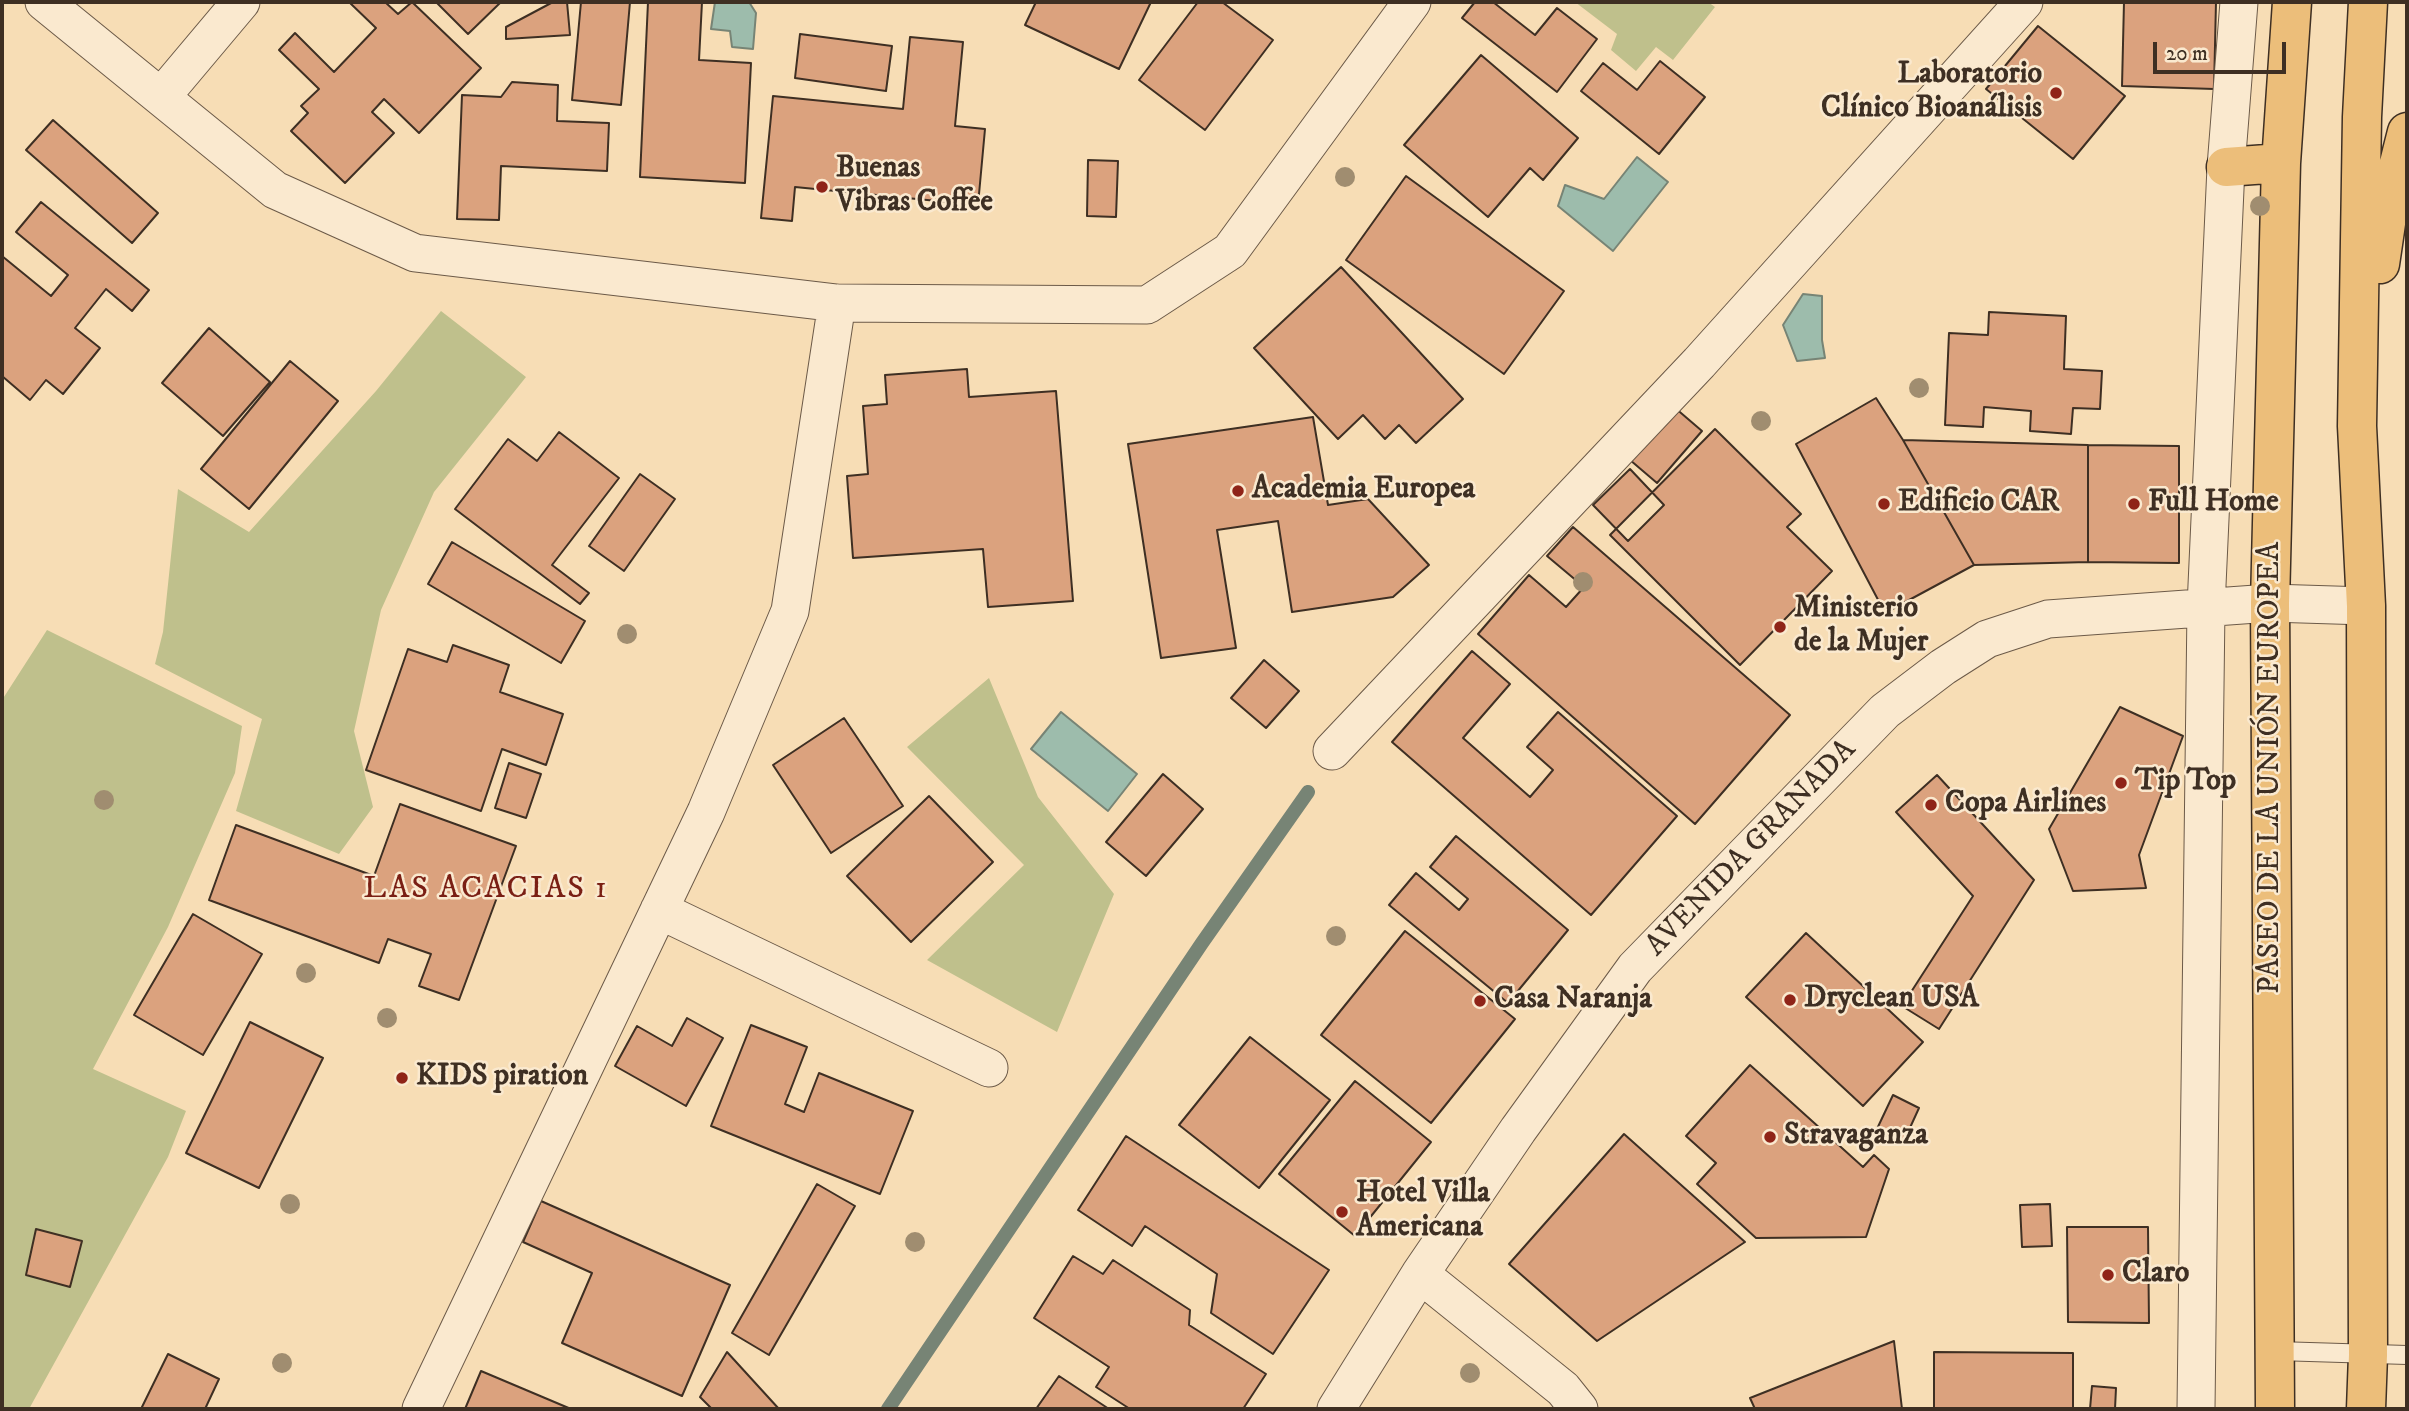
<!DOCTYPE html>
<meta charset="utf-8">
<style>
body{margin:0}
#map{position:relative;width:2409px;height:1411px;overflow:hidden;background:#f7ddb5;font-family:"IM FELL DW Pica",serif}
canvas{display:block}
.frame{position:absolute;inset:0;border:4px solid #3e2f23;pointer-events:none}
.scale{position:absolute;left:2153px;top:42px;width:133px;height:32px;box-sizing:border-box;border:4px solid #3e2f23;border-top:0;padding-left:9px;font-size:21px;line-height:24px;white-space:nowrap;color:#3e2f23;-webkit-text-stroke:5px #fae9cf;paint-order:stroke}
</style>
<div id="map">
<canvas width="2409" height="1411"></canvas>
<div class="frame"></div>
<div class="scale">20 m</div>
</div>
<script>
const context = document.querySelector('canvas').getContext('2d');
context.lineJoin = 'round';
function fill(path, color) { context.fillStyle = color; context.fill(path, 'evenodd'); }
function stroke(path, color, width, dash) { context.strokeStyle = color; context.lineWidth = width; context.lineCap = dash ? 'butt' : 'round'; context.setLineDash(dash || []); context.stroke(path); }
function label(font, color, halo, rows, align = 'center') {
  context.font = font + ' "IM FELL DW Pica",serif'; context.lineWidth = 5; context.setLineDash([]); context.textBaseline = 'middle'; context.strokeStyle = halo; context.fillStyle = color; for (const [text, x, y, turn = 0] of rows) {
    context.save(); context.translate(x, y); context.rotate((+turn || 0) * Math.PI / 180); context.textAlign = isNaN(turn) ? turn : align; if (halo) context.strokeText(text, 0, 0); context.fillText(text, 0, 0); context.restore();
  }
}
fill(new Path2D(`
 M1575 2H1708L1715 7 1673 60 1656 47 1636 71 1611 50 1617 34Z
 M441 311 526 377 434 492 381 610 354 731 373 807 339 854 236 811 262 719 155 664 163 632 178 489 249 532 376 391Z
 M47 630 242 726 235 773 168 927 93 1069 186 1111 168 1157 29 1409H2V700Z
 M989 678 1038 797 1114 894 1057 1032 927 960 1024 865 907 747Z`), '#bfc08c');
const water = new Path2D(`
 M715 2H749L756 13 753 49 732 47 730 31 711 29Z
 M1637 157 1668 182 1613 251 1558 206 1565 185 1604 199Z
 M1803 294 1822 296V340L1825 358 1797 361 1783 325Z
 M1061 712 1137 774 1108 811 1031 749Z`);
fill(water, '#9dbcac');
stroke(water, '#778475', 2);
stroke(new Path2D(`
 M888 1409 1202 943 1308 792`), '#778475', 14);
const building = new Path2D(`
 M349 2H385L398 14 412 2 481 68 419 133 384 99 372 112 394 133 345 183 291 131 308 113 301 106 319 89 279 50 295 33 334 72 376 28Z
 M436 2H501L468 34Z
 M553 2H567L570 35 506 39V27Z
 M581 2H630L621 105 572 100Z
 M648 2H702L699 60 751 63 745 183 640 177Z
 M1036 2H1151L1119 69 1025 25Z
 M1198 2H1222L1273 40 1205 130 1139 80Z
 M1475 2H1493L1535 35 1557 8 1597 39 1557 92 1462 18Z
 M2124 2H2216L2214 89 2122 86Z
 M2038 26 2125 96 2073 159 1986 89Z
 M800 34 892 46 886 91 795 78Z
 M910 37 963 42 955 126 985 129 978 205 795 187 792 221 761 218 773 96 903 109Z
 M1481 55 1578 138 1543 180 1530 168 1488 217 1404 145Z
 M1660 61 1705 97 1659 154 1581 91 1603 63 1637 90Z
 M512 82 558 85 557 121 609 123 607 171 501 166 499 220 457 219 462 95 501 97Z
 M53 120 158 213 132 243 26 150Z
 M1088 160 1118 161 1116 217 1087 216Z
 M1406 176 1564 291 1504 374 1346 260Z
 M41 202 149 290 132 311 106 289 75 328 100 348 63 394 46 380 30 400 2 376V256L51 296 68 275 16 232Z
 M1341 267 1463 399 1416 443 1399 425 1385 439 1363 415 1338 439 1254 348Z
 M1989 312 2066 316 2064 369 2102 371 2100 409 2073 408 2071 434 2030 431 2031 411 1984 407 1983 427 1945 425 1949 333 1988 335Z
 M209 328 270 382 223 436 162 383Z
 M290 361 338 401 249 509 201 469Z
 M967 369 969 397 1056 391 1073 601 988 607 983 549 853 558 847 476 868 474 863 406 887 404 885 375Z
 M1876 398 1903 440 1974 565 1885 613 1796 444Z
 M1667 401 1702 431 1657 483 1623 454Z
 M1313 417 1328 505 1368 499 1429 565 1393 597 1292 612 1278 521 1217 530 1236 648 1161 658 1128 444Z
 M1715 429 1801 514 1787 527 1832 571 1740 665 1610 535Z
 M559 432 619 478 552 565 589 593 580 604 455 509 508 439 537 461Z
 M1903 440 2088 445V562L1974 565Z
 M2088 445 2179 446V563L2088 562Z
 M1630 469 1664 505 1628 541 1593 505Z
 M640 474 675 499 624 571 589 546Z
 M1573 527 1790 715 1695 824 1478 634 1529 575 1566 607 1584 587 1547 556Z
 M452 542 585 621 561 663 428 584Z
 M453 645 509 665 500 692 563 714 546 765 502 749 481 811 366 770 408 649 447 662Z
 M1472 651 1510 684 1463 738 1530 797 1553 770 1527 747 1558 712 1677 816 1591 915 1392 742Z
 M1264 660 1299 691 1266 728 1231 698Z
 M2120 707 2183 736 2139 855 2146 888 2073 891 2049 829Z
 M844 718 903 806 831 853 773 765Z
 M509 763 541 774 526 818 495 808Z
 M1163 774 1203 809 1146 876 1106 842Z
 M1937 775 2034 880 1939 1029 1902 1006 1973 896 1896 812Z
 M929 796 993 862 911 942 847 876Z
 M400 804 516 846 459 1000 419 986 431 954 388 939 379 963 209 900 236 825 374 876Z
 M1456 836 1568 930 1508 1003 1389 905 1416 873 1459 910 1468 899 1430 867Z
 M193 914 262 954 203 1055 134 1015Z
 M1405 931 1515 1019 1431 1123 1321 1035Z
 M1806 933 1923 1042 1863 1106 1746 997Z
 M687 1018 723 1038 686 1106 615 1066 637 1026 672 1046Z
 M250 1022 323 1058 259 1188 186 1153Z
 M751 1025 807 1047 785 1104 804 1112 819 1073 913 1111 880 1194 711 1126Z
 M1250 1037 1330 1100 1259 1188 1179 1125Z
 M1750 1065 1863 1167 1874 1155 1889 1169 1866 1237 1756 1238 1697 1184 1716 1163 1686 1136Z
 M1355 1081 1431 1142 1355 1236 1279 1174Z
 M1893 1095 1919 1108 1903 1143 1876 1131Z
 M1624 1134 1745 1242 1597 1341 1509 1264Z
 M1126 1136 1329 1270 1273 1354 1211 1313 1217 1274 1145 1226 1132 1246 1078 1210Z
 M817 1184 855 1206 769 1355 732 1333Z
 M541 1201 730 1285 682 1396 562 1343 592 1273 523 1242Z
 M2050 1204 2052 1246 2022 1247 2020 1205Z
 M2067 1227H2148L2149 1323 2068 1322Z
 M36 1229 82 1241 70 1287 26 1275Z
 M1073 1256 1103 1274 1113 1260 1190 1310 1189 1325 1266 1374 1243 1409H1130L1096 1387 1109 1367 1034 1318Z
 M1894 1341 1902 1409H1755L1750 1398Z
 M727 1352 779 1409H712L700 1397Z
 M1934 1352 2073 1353V1409H1934Z
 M168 1354 219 1379 205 1409H141Z
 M481 1371 571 1409H465Z
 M1059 1376 1109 1409H1036Z
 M2092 1386 2116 1388 2115 1409H2090Z`);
fill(building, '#dba27e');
stroke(building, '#3e2f23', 2);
const service = new Path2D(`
 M2277 1351 2407 1355`);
const minor = new Path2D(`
 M44 2 275 190 415 253 837 303 1147 305 1230 251 1412 2
 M162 96 241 2
 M1332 751 1699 363 2024 2
 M659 910 989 1068
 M1420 1274 1563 1389 1579 1409
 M421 1409 706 812 790 611 837 303
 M1336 1409 1420 1274 1518 1130 1635 968 1885 711 1943 667 1987 639 2048 619 2270 603 2366 606
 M2196 1409 2206 607 2226 167 2239 2`);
const trunk = new Path2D(`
 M2226 167 2281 163
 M2380 264 2389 203 2407 132
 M2275 1409 2270 603 2281 163 2292 2
 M2366 1409 2368 1355 2366 606 2357 426 2362 117 2368 2`);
stroke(service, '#6c5a48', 20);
stroke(minor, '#6c5a48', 39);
stroke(trunk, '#3e2f23', 41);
stroke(service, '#fae9cf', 18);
stroke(minor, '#fae9cf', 37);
stroke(trunk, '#ecbe7a', 38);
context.fillStyle = '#a08d70';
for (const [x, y] of [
 [1345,177],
 [2260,206],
 [1919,388],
 [1761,421],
 [1583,582],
 [627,634],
 [104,800],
 [1336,936],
 [306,973],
 [387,1018],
 [290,1204],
 [915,1242],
 [282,1363],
 [1470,1373]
]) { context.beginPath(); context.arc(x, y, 10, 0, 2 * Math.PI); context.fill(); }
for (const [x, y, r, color] of [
 [2056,93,7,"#8f2418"],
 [822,187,7,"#8f2418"],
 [1238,491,7,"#8f2418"],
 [1884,504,7,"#8f2418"],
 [2134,504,7,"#8f2418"],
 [1780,627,7,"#8f2418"],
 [2121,783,7,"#8f2418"],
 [1931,805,7,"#8f2418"],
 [1790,1000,7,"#8f2418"],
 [1480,1001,7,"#8f2418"],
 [402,1078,7,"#8f2418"],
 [1770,1137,7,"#8f2418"],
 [1342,1212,7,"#8f2418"],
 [2108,1275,7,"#8f2418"]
]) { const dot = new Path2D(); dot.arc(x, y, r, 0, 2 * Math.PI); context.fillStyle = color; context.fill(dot); stroke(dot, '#fae9cf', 2.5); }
label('bold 30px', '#3e2f23', '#fae9cf', [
 ["Laboratorio",2042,76,"right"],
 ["Clínico Bioanálisis",2042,110,"right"],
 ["Buenas",836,170],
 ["Vibras Coffee",836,204],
 ["Academia Europea",1252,491],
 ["Edificio CAR",1898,504],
 ["Full Home",2148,504],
 ["Ministerio",1794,610],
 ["de la Mujer",1794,644],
 ["Tip Top",2135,783],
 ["Copa Airlines",1945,805],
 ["Dryclean USA",1804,1000],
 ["Casa Naranja",1494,1001],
 ["KIDS piration",416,1078],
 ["Stravaganza",1784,1137],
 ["Hotel Villa",1356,1195],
 ["Americana",1356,1229],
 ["Claro",2122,1275]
], 'left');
label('30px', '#3e2f23', '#fae9cf', [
 ["PASEO DE LA UNIÓN EUROPEA",2272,768,-90],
 ["AVENIDA GRANADA",1752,849,-46]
]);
context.letterSpacing = '2px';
label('32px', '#7a1f14', '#fae9cf', [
 ["LAS ACACIAS 1",486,890]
]);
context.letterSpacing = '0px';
</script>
